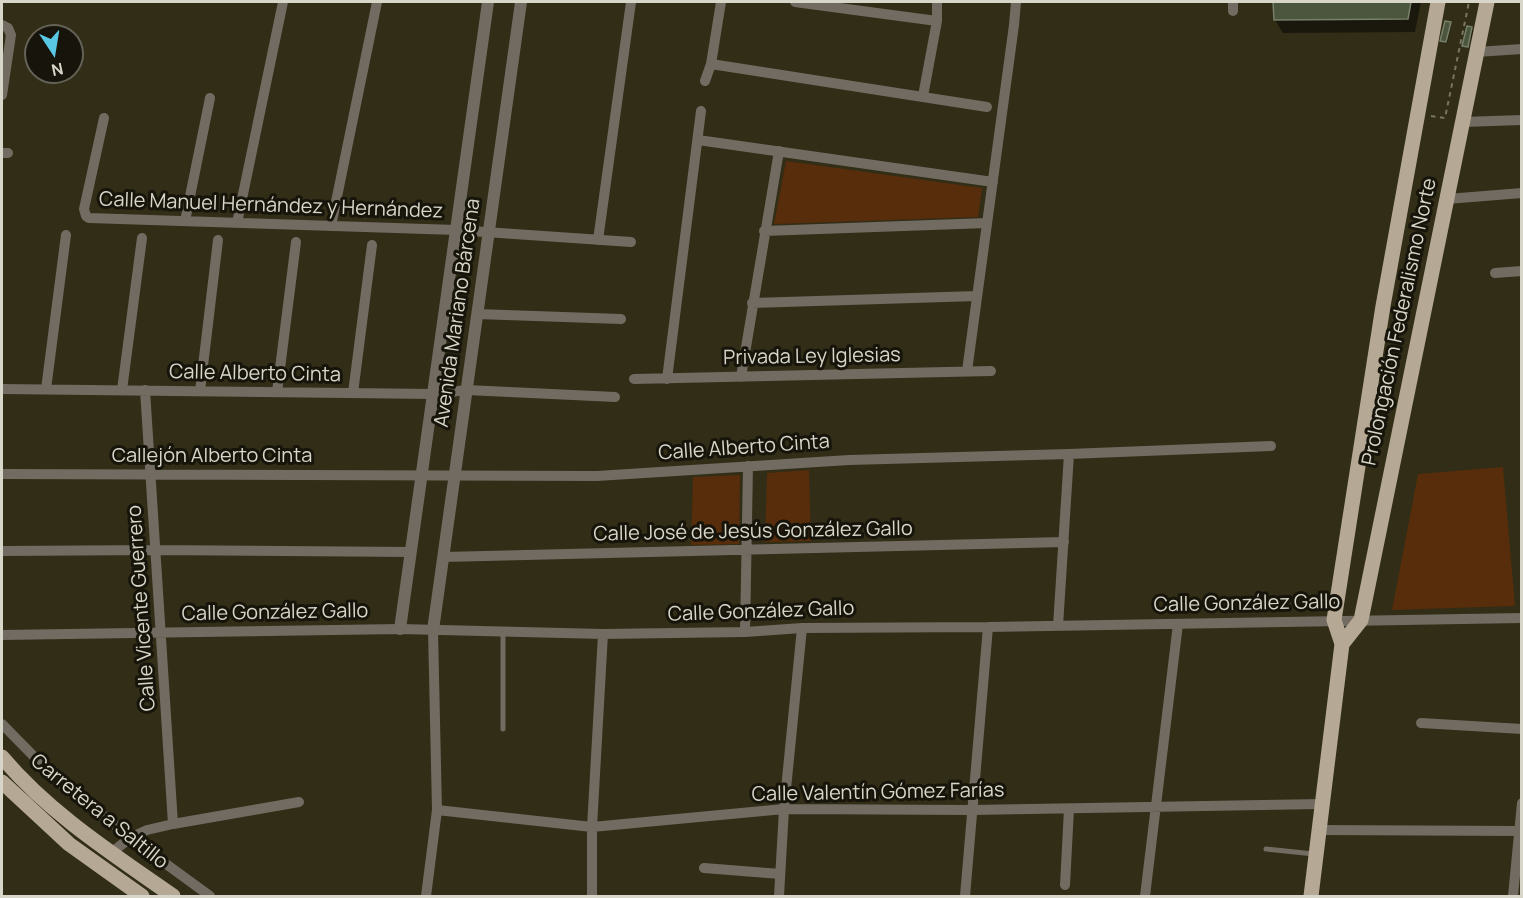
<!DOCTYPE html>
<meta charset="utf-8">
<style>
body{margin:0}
#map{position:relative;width:1523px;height:898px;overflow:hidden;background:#312d17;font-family:Manrope,sans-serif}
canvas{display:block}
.frame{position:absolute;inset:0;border:3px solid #d8d6c9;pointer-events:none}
.north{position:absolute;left:24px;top:24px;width:60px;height:60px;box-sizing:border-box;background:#17150b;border:2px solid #646257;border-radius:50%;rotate:168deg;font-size:16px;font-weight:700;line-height:24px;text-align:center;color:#d8d6c9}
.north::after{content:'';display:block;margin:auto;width:21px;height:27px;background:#59c8e4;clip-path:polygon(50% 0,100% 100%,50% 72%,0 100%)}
</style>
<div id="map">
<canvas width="1523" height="898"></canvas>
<div class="frame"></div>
<div class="north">N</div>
</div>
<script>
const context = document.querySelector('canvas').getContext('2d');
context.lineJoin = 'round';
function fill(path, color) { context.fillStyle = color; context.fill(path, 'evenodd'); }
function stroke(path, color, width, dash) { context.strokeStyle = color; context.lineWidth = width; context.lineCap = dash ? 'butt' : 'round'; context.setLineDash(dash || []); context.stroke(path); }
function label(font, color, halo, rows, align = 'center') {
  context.font = font + ' Manrope,sans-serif'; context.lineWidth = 6; context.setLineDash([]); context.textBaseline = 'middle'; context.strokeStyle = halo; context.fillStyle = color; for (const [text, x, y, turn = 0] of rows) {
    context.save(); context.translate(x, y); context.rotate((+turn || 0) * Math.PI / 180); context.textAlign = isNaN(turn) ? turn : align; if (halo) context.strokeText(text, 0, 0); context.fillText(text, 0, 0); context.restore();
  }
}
fill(new Path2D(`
 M786 161 982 188 978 217 774 224Z
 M1503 467 1515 606 1392 610 1418 474Z
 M809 470 811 541 765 542 767 473Z
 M740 475 739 544 691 545 693 477Z`), '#572d0b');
fill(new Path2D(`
 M1275 2H1421L1415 32 1283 33 1275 20Z
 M1450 24 1451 26 1447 44 1442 41Z
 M1471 28 1473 31 1469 46 1464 45Z`), '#0007');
const building = new Path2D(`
 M1273 2H1411L1408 19 1274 20Z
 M1445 21 1451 22 1446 42 1440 41Z
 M1467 26 1472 27 1468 47 1462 46Z`);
fill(building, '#4c553e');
stroke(building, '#778068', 1.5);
stroke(new Path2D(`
 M1431 116 1445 118 1469 2`), '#787562', 2, [4.5, 4.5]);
stroke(new Path2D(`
 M503 729V632
 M1266 849 1314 854`), '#716b61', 5);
stroke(new Path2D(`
 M795 2 937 21
 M1233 2V11
 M2 25 8 28 11 35 2 95
 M1476 52 1522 49
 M711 64 987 107
 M705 81 711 64 721 2
 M923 96 937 21V2
 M104 118 84 209 86 216 89 218 456 230 631 242
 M1463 122 1522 120
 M698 140 993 182
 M2 153H8
 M1447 199 1522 193
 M185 221 210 98
 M237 223 283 2
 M331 226 377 2
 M764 231 987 223
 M598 240 631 2
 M1495 273 1522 271
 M752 303 977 296
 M477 314 621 319
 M967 371 1014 25 1016 2
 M741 377 779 151
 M634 379 991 371
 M667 379 701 111
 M2 389 433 394 467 390 615 397
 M46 389 66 235
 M122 390 142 238
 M145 390 173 824
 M200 391 218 240
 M277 392 296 242
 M353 393 372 245
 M2 474 597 476 849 460 1069 454 1271 446
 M2 551 156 550 411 552
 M443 557 1064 542
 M1058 626 1069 454
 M745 632 748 466
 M2 635 400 629 603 634 745 632 802 628 988 627 1522 618
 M1421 723 1522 729
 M2 724 57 780 151 853 210 896
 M437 810 592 827 784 809 971 810 1321 804
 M1319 830 1522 831
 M111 853 130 838 147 830 173 824 299 802
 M704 868 780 874
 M1065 885 1069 809
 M426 896 437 810 433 630
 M592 896V827L603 634
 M779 896 784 809 802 628
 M965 896 988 627
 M1145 896 1178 624
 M1513 896 1522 803`), '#716b61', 10);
stroke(new Path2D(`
 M400 629 488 2
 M433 630 521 2`), '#716b61', 12);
stroke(new Path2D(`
 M1342 644 1361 620 1487 2
 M2 757C49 813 113 854 173 896
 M2 782 69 844 142 896
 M1311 896 1342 644 1334 620 1383 306 1438 2`), '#b5a894', 15);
label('20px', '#d8d6c9', '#17150b', [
 ["Calle Manuel Hernández y Hernández",271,206,2],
 ["Avenida Mariano Bárcena",458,313,-82],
 ["Prolongación Federalismo Norte",1400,322,-78],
 ["Privada Ley Iglesias",812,357,-1],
 ["Calle Alberto Cinta",255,374,1],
 ["Calle Alberto Cinta",744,448,-4],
 ["Callejón Alberto Cinta",212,456],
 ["Calle José de Jesús González Gallo",753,532,-1],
 ["Calle González Gallo",1247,604,-1],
 ["Calle Vicente Guerrero",142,608,-94],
 ["Calle González Gallo",761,612,-2],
 ["Calle González Gallo",275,613,-1],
 ["Calle Valentín Gómez Farías",878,793,-1],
 ["Carretera a Saltillo",99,812,39]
]);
</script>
